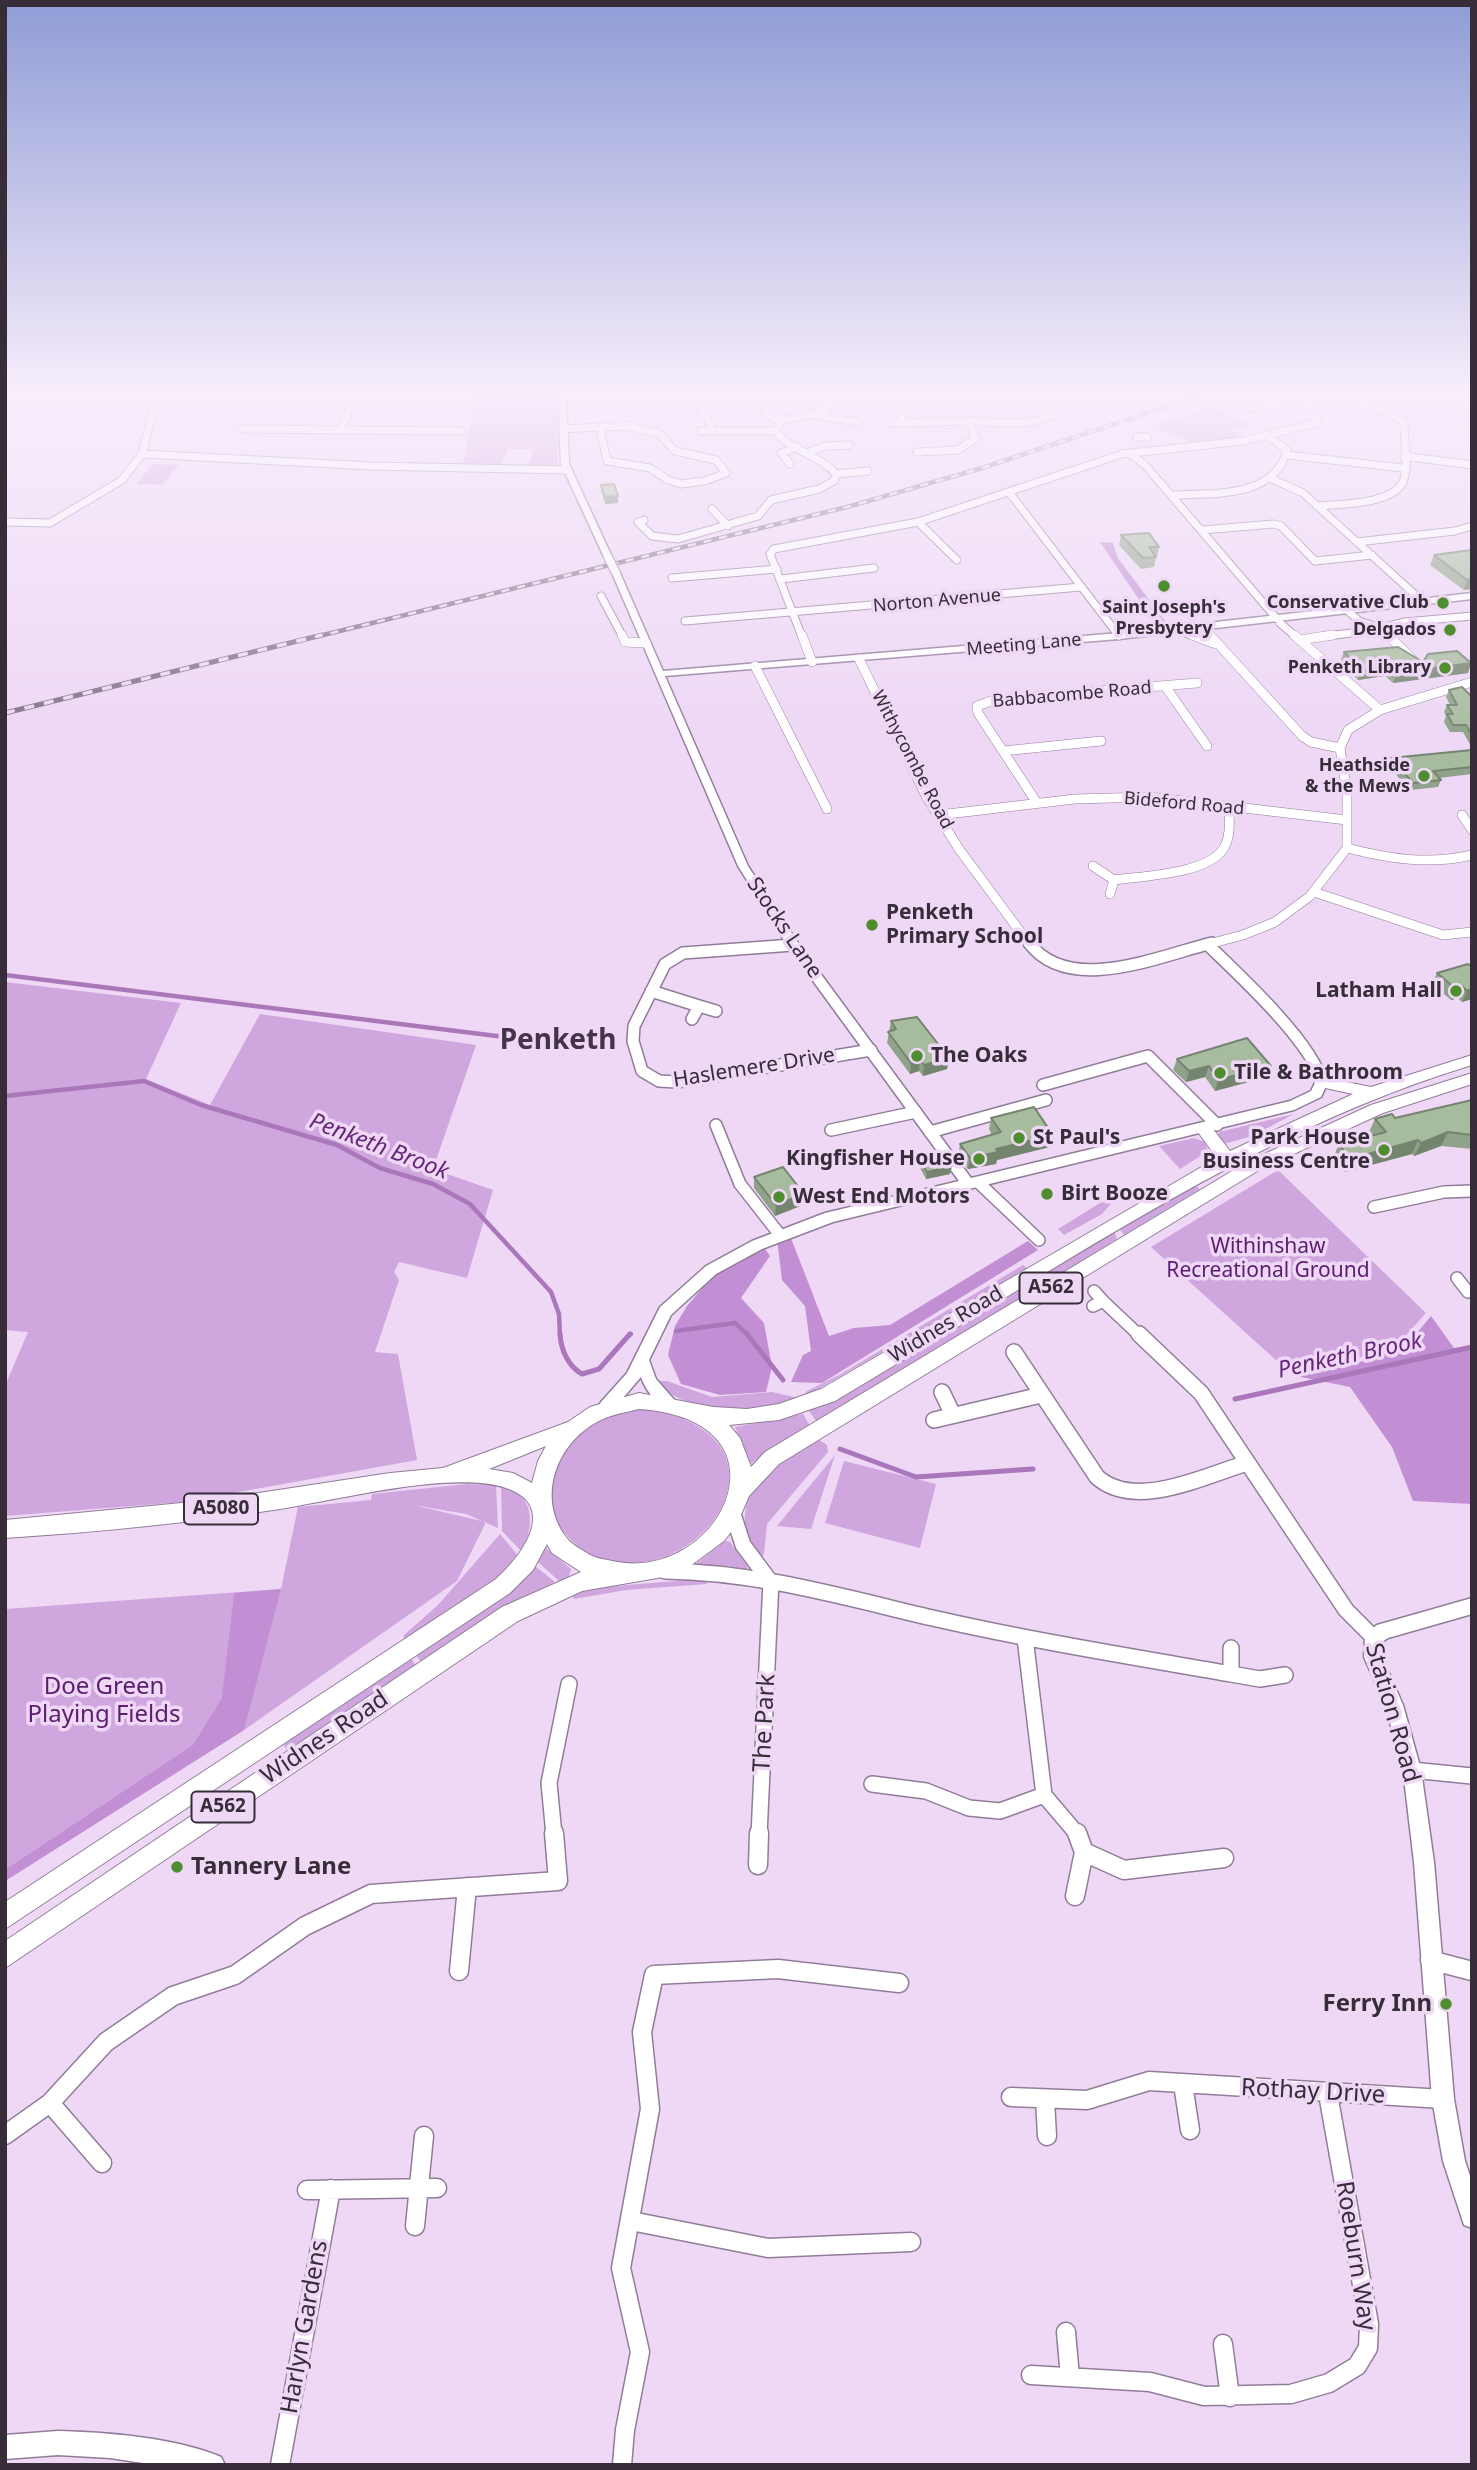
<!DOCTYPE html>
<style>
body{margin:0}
#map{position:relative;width:1477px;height:2470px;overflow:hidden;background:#eed8f6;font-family:"Noto Sans",sans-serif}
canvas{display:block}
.frame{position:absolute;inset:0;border:7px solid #362d39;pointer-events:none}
</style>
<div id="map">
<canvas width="1477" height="2470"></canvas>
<div class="frame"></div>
</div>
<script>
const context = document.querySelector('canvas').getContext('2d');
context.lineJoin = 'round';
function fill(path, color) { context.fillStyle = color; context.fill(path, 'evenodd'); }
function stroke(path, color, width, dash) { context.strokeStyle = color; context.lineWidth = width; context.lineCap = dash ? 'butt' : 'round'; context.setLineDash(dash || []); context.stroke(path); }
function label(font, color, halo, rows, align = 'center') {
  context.font = font + ' "Noto Sans",sans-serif'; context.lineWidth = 7; context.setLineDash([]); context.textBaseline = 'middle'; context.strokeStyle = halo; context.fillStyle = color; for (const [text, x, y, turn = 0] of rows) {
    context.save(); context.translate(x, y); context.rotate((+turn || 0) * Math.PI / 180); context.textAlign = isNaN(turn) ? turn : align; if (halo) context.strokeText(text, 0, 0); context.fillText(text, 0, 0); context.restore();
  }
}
fill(new Path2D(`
 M365 395H557L558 465 527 468 534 449H508L500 468 463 466 474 400Z
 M1211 407 1250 424 1231 429 1246 438 1192 443 1154 426Z
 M153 464 179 465 162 485 136 484Z
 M5 982 181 1003 146 1079 210 1105 260 1014 476 1045 433 1169 493 1190 467 1278 399 1262 394 1272 399 1280 375 1352 398 1354 417 1460 183 1502 5 1516V1386L28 1332 5 1330Z
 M1294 1114 1252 1136 1224 1144 1218 1138 1219 1132Z
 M1194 1138 1205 1142 1208 1151 1180 1169 1159 1146Z
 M1278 1170 1426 1313 1399 1343 1356 1359 1288 1371 1151 1247Z
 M1193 1184 1200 1189 1124 1235 1119 1228Z
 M1114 1200 1102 1214 1064 1235 1058 1229 1100 1203Z
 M1114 1231 1117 1239 1047 1282 1040 1276Z
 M1023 1265 1027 1268 804 1397 807 1391 839 1375Z
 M1036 1278 1043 1284 817 1422 809 1411Z
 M655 1381H667L712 1397 772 1392 794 1397 796 1401C752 1411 690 1418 655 1381Z
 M648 1409C802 1436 709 1587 604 1560 588 1556 575 1545 565 1533 518 1472 587 1410 648 1409Z
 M803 1414 810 1426 750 1464 735 1427Z
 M818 1439 827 1445 828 1452 767 1524 764 1554 760 1558C718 1499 772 1468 818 1439Z
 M835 1455 811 1529 777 1526Z
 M844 1461 936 1484 920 1548 825 1523Z
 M467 1484 496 1485 498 1528 466 1514 413 1505 486 1522 457 1581 244 1730 5 1881V1609L281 1589 298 1507 371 1500 372 1494Z
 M501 1486C537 1494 533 1526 523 1553L502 1531Z
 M500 1534 520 1558 499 1578 406 1640 403 1636 438 1605Z
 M725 1541 730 1542 748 1567 745 1571 699 1566 697 1563Z
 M545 1547 571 1569 569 1576 559 1581 538 1562Z
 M535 1566 555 1582 510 1604 421 1662 415 1654 526 1577Z
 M689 1580 706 1581 707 1584 626 1590 574 1599 572 1594 602 1587Z
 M410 1657 416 1666 288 1752 282 1742Z`), '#d0a6df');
fill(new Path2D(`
 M1100 542 1113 543 1118 558 1165 621 1155 623Z
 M789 1233 829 1336 854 1328 890 1325 1028 1241 1038 1250 822 1383 791 1382 803 1355 811 1351 805 1306 782 1280 777 1239Z
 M763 1246 770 1256 741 1298 764 1323 772 1367 766 1392 720 1395 681 1384 668 1355 675 1326 687 1306 717 1271Z
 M1431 1316 1454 1348 1472 1346V1504L1413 1501 1392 1447 1350 1387 1291 1375 1357 1363 1406 1346Z
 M281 1589 244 1730 5 1881V1870L193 1745 222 1698 234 1593Z`), '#c28fd4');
stroke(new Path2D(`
 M5 975 529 1040
 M5 1096 144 1081 201 1105 337 1145 380 1168 433 1184 470 1204 551 1292 559 1314 560 1336
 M676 1331 735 1323 749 1336
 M628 1336 631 1334`), '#a977ba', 4.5);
stroke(new Path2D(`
 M560 1334C561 1350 568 1366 582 1374L599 1369 630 1334
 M747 1334 783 1380
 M1235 1399 1472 1347
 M840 1449 916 1477 1033 1469`), '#a977ba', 5);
const minorFar4 = new Path2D(`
 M1451 395 1472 410
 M693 396 711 425 710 431
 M742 396H808
 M682 397 706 396
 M771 397 765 414 781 421
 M976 398H1002
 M893 399 903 420
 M229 400 474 398
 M1246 408C1295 401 1362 390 1404 423 1404 440 1409 462 1404 479 1397 505 1338 504 1317 506
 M814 415 857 422
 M892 423 968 421
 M629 426 660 434 675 451 716 460 726 473 705 481 681 484 668 480 650 468 607 461 600 427Z
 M342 428 355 395
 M242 429 462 431
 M562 429 600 427
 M701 431H776
 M1137 437H1147
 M809 452 825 446 849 445
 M917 452 958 450 976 438 968 421C997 421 1033 430 1058 411L1053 395
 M1129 453 1145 465 1277 619
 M142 454 372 466 568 470
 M1287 455 1403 468
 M1404 456 1472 465
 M790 464 781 453 797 447
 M836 474 868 471
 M1272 479 1303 493 1422 601
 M1009 492 1119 636
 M1171 495C1212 493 1275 499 1287 450L1268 436
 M712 509 728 526
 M644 520 638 522 652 536 678 539 758 516 771 500 819 489 834 481 836 474C819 454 791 452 776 431L781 421 823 411 828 407V395
 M5 522 50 523 122 480 142 454 157 395
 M918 522 957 560
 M1203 530 1273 524 1281 526 1315 561 1372 555
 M1357 542 1455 531 1472 526
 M672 578 777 569
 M781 579 874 568
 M601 596 623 637
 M1347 610 1359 621 1380 628
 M685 621 1081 587
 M1280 623 1296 637
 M1203 628 1211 637
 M1176 630 1197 637
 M802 637 770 554 774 549 918 522 1122 454 1243 441 1316 423 1318 421 1305 404
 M1320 637 1366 631
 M1390 637 1380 628 1405 622 1472 616`);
const minorFar3 = new Path2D(`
 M622 635 625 642 646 643
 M802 635 812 662
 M1192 635 1216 644
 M1210 635 1302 736 1311 742 1340 748
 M1294 635 1380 710
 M1388 635 1413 660
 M1299 640 1333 635
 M859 659 927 798 959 849 1030 945
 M755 666 827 809
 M1165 686 1207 746
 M1003 751 1101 741
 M1037 803 978 713 977 706 997 699 1197 683
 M939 815 1075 799 1149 797 1347 820
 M1462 815 1472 830
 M1347 848C1390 859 1428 865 1472 855
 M1093 866 1114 880 1110 894
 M1114 880C1142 876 1212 874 1225 846 1231 834 1229 820 1229 808
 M1314 892 1443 935 1472 932
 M1205 945 1243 935 1275 922 1310 896 1347 848V793L1340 748 1348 730 1380 710 1472 682`);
const minorFar2 = new Path2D(`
 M1029 943C1069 996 1159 956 1212 943
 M793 945 683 953 665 964 634 1026 633 1041 642 1071 659 1081 677 1082 871 1050
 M1208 945C1239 975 1312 1042 1322 1082
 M651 991 699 1006
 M692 1019 699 1006 716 1011
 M1043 1085 1148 1056 1217 1125
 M716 1125 740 1184 780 1235
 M831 1130 916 1112
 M930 1132 1046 1100
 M979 1183 1039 1240
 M1374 1207 1444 1192 1472 1191
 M1457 1278 1468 1292
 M1103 1301 1140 1336
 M1093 1306 1103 1301 1094 1291`);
const minorFar1 = new Path2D(`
 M1139 1334 1201 1393 1346 1610 1374 1638
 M1014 1352 1097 1477C1135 1511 1204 1476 1247 1463
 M942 1392 953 1415
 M934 1420 1041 1395
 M732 1511 743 1545 769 1580
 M665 1571C759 1572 846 1598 937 1619 1034 1641 1133 1657 1231 1674
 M1025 1638 1044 1795 1078 1835
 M1231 1648V1674L1260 1679 1285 1675
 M1412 1770 1472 1776
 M872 1784 926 1791 969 1808 1000 1811 1044 1795
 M554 1835 549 1783 569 1684
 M759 1835 771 1581`);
const minor = new Path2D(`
 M1077 1833 1084 1852 1124 1870 1224 1858
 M758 1865 759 1833
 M1075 1896 1084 1852
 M1430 1960 1472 1971
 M459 1971 467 1887
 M1183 2084 1190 2130
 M1011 2097 1087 2100 1149 2081 1443 2099
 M1045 2100 1047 2136
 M50 2103 102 2163
 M5 2135 50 2103 106 2042 173 1996 235 1975 305 1926 371 1894 558 1881 554 1833
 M307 2190 437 2188
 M631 2221 768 2248 911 2242
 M415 2226 424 2136
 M1066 2332 1070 2377
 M1223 2344 1230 2397
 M1031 2375 1150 2382 1204 2396 1291 2394 1329 2383 1357 2366 1368 2348 1369 2324 1328 2094
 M280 2465 331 2189
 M622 2465 625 2430 640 2352 621 2268 650 2109 642 2032 654 1975 778 1969 899 1983`);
const tertiary = new Path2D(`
 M558 395H566L569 464 612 557 611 559 604 557 561 464Z
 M616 570 620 573 663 671 1119 633 1472 593V599L1119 639 665 676 748 866 798 943 971 1178 1290 1101 1311 1091 1317 1079 1322 1078 1328 1082 1321 1097 1294 1110 833 1222 762 1249 716 1274 671 1315 649 1360 656 1379 677 1403 674 1408C660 1412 645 1389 641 1377L611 1412 606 1413 601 1412 598 1407 601 1402 627 1373 660 1307 706 1266 752 1241 825 1213 959 1181 789 948 738 866 612 573Z
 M1472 1598V1614L1388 1638 1382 1642V1657L1403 1705 1421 1770 1434 1862 1454 2099 1465 2161 1472 2182V2228L1464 2225 1443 2161 1432 2099 1414 1862 1403 1770 1385 1705 1364 1657 1365 1638 1368 1632 1377 1625Z
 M58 2431C106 2432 177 2438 221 2457L225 2465H156L110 2458 58 2455 5 2459V2435Z`);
const primary = new Path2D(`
 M1472 1055V1065C1317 1112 1181 1191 1044 1274 974 1317 905 1359 835 1401L779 1420 729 1425 740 1438 751 1467 765 1452 1247 1162 1371 1105 1472 1073V1084L1383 1113 1259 1170 779 1464 749 1496 737 1524 724 1541 690 1566 663 1577 582 1591 518 1621 5 1968V1941L502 1607 581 1572 552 1553 547 1544 533 1570 510 1593 5 1929V1902L496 1579C521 1557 560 1506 506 1488 453 1470 338 1500 280 1509 189 1523 97 1532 5 1538V1520L213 1500 390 1473 443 1468 568 1422 590 1407 639 1393 713 1407 747 1409 779 1404 821 1389 1217 1158 1195 1128 1197 1124H1209L1230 1151 1353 1094 1316 1086 1314 1082 1316 1078 1322 1077 1371 1087ZM639 1409C800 1420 721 1585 612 1561 603 1559 594 1558 587 1553 580 1549 571 1544 566 1537 535 1496 558 1439 603 1419 614 1414 627 1412 639 1409ZM546 1446 538 1461 532 1483 513 1473 489 1469Z`);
stroke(minorFar4, '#917d98', 9);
stroke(minorFar3, '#917d98', 10);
stroke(minorFar2, '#917d98', 14);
stroke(minorFar1, '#917d98', 18);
stroke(minor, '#917d98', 21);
stroke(tertiary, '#917d98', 3);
stroke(primary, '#917d98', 2);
stroke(minorFar4, '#fff', 7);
stroke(minorFar3, '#fff', 9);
stroke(minorFar2, '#fff', 11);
stroke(minorFar1, '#fff', 15);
stroke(minor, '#fff', 18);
fill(tertiary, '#fff');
fill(primary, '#fff');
const railFar1 = new Path2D(`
 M315 637 851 506 982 468 1201 395`);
const rail = new Path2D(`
 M5 713 322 635`);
stroke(railFar1, '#817386', 4.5);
stroke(rail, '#817386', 5);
stroke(railFar1, '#eed8f6', 2.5, [8]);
stroke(rail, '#eed8f6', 3.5, [10]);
const tertiaryBridge = new Path2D(`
 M608 557 616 573`);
stroke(tertiaryBridge, '#917d98', 10, []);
stroke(tertiaryBridge, '#fff', 8);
fill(new Path2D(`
 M601 485 618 503 605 504 601 492Z
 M1121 535 1159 547 1157 556 1156 557 1154 567 1141 569 1119 545Z
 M1472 550V589L1464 590 1430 565 1434 555Z
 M1344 652 1423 662 1471 663 1468 673 1393 683 1385 676 1358 680 1340 662Z
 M1449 690 1472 697V748L1463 732H1450L1444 722 1446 716 1444 712 1447 705H1450L1446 697Z
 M1472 751V774L1439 778 1441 780 1438 787 1410 790 1388 766 1391 758Z
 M1472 967V999L1462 1002 1458 998 1451 1000 1432 984 1437 973Z
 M891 1021 949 1058 947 1069 923 1076 919 1071 910 1074 887 1043Z
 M1177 1059 1267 1077 1215 1091 1205 1077 1186 1082 1173 1070Z
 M1472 1100V1149L1441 1146 1414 1156 1412 1154 1345 1172 1333 1158 1339 1144 1372 1136 1369 1132 1375 1119 1395 1118Z
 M991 1118 1050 1147 997 1160 996 1164 968 1169 958 1156 960 1144 992 1135 989 1129Z
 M921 1161 952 1166 950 1174 926 1179 920 1168Z
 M754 1177 803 1205 775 1216 754 1188Z`), '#90a289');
fill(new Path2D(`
 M618 496V503L605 504V497Z
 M1472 579V589L1464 590 1467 580Z
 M1471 663 1468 673 1393 683 1397 673Z
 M1388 666 1385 676 1358 680 1361 670Z
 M1463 987 1458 998 1451 1000 1456 989Z
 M1472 989V999L1462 1002 1467 991Z
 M949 1058 947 1069 923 1076 924 1065Z
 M920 1060 919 1071 910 1074 911 1063Z
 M1209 1066 1205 1077 1186 1082 1189 1071Z
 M1271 1066 1267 1077 1215 1091 1218 1080Z
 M1448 1132 1441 1146 1414 1156 1421 1143Z
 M1053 1135 1050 1147 997 1160 996 1164 968 1169 970 1158 996 1149Z
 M1418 1140 1412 1154 1345 1172 1350 1159Z
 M952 1166 950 1174 926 1179 927 1172Z
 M804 1194 803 1205 775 1216 776 1205Z`), '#75846f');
const building = new Path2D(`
 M614 484 618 496 605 497 601 485Z
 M1149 533 1159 547H1149L1156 557 1143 558 1121 535Z
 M1472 550V579L1467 580 1434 555Z
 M1398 647 1423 662 1428 654 1457 651 1471 663 1397 673 1388 666 1361 670 1344 652Z
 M1462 687 1472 697V735L1466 725H1453L1447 714H1453L1447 705H1457L1449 690Z
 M1472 750V767L1433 771 1441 780 1413 783 1391 758Z
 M1468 964 1472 967V989L1467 991 1463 987 1456 989 1437 973Z
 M917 1017 949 1058 924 1065 920 1060 911 1063 888 1032 896 1029 891 1021Z
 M1247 1038 1271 1066 1218 1080 1209 1066 1189 1071 1177 1059Z
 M1472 1100V1135L1448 1132 1421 1143 1418 1140 1350 1159 1339 1144 1386 1132 1375 1119 1392 1114 1395 1118Z
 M1034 1107 1053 1135 996 1149 998 1152 970 1158 960 1144 1001 1132 991 1118Z
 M942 1153 952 1166 927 1172 921 1161Z
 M783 1167 804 1194 776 1205 754 1177Z`);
fill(building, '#a7bc9f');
stroke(building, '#75846f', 2);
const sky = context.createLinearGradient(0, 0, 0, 741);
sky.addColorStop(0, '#8f9cd6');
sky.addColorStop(0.53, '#f7edfb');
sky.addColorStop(1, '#f7edfb00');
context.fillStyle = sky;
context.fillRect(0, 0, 1477, 741);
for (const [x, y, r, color] of [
 [1164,586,7,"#4f8e2e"],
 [1443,603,7,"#4f8e2e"],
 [1450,630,7,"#4f8e2e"],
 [1445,668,7,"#4f8e2e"],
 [1424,776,7,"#4f8e2e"],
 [872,925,7,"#4f8e2e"],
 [1456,991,7,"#4f8e2e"],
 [917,1056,7,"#4f8e2e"],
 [1220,1073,7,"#4f8e2e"],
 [1019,1138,7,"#4f8e2e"],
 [1384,1150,7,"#4f8e2e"],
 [979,1159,7,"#4f8e2e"],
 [1047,1194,7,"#4f8e2e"],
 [779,1197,7,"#4f8e2e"],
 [177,1867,7,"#4f8e2e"],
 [1446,2004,7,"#4f8e2e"]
]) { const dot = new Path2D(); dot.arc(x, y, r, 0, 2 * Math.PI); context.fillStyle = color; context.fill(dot); stroke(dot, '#eed8f6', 2.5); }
label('18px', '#362d39', '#eed8f6', [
 ["Norton Avenue",937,601,-5],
 ["Meeting Lane",1024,645,-5],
 ["Babbacombe Road",1072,695,-5],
 ["Withycombe Road",912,760,62],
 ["Bideford Road",1184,804,5]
]);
label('bold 18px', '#362d39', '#eed8f6', [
 ["Conservative Club",1429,603],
 ["Saint Joseph's",1164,608,"center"],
 ["Presbytery",1164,629,"center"],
 ["Delgados",1436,630],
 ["Penketh Library",1431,668],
 ["Heathside",1410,766],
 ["& the Mews",1410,787]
], 'right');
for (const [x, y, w] of [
 [1051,1288,63],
 [221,1509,74],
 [223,1807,63]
]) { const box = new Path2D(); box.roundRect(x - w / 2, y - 15.5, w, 31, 5); context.fillStyle = '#eed8f6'; context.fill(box); stroke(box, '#362d39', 2); }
label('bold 19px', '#362d39', null, [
 ["A562",1051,1288],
 ["A5080",221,1509],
 ["A562",223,1807]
]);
label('bold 21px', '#362d39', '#eed8f6', [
 ["Penketh",886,913],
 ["Primary School",886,937],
 ["Latham Hall",1442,991,"right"],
 ["The Oaks",931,1056],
 ["Tile & Bathroom",1234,1073],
 ["St Paul's",1033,1138],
 ["Park House",1370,1138,"right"],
 ["Business Centre",1370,1162,"right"],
 ["Kingfisher House",965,1159,"right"],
 ["Birt Booze",1061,1194],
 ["West End Motors",793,1197]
], 'left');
label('21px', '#362d39', '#eed8f6', [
 ["Stocks Lane",784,928,56],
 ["Haslemere Drive",754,1068,-9],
 ["Widnes Road",946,1325,-31]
]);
label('21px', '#5c1c6f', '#eed8f6', [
 ["Withinshaw",1268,1247],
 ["Recreational Ground",1268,1271]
]);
label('italic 23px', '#652779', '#eed8f6', [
 ["Penketh Brook",379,1147,21],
 ["Penketh Brook",1350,1356,-12]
]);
label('24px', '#5c1c6f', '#eed8f6', [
 ["Doe Green",104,1687],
 ["Playing Fields",104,1715]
]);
label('24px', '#362d39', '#eed8f6', [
 ["Station Road",1392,1713,74],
 ["The Park",765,1723,-87],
 ["Widnes Road",325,1738,-34],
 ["Rothay Drive",1313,2092,3],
 ["Roeburn Way",1355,2256,81],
 ["Harlyn Gardens",305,2327,-80]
]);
label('bold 24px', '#362d39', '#eed8f6', [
 ["Tannery Lane",191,1867],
 ["Ferry Inn",1432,2004,"right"]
], 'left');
label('bold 28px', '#45334b', '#eed8f6', [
 ["Penketh",558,1041]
]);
</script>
